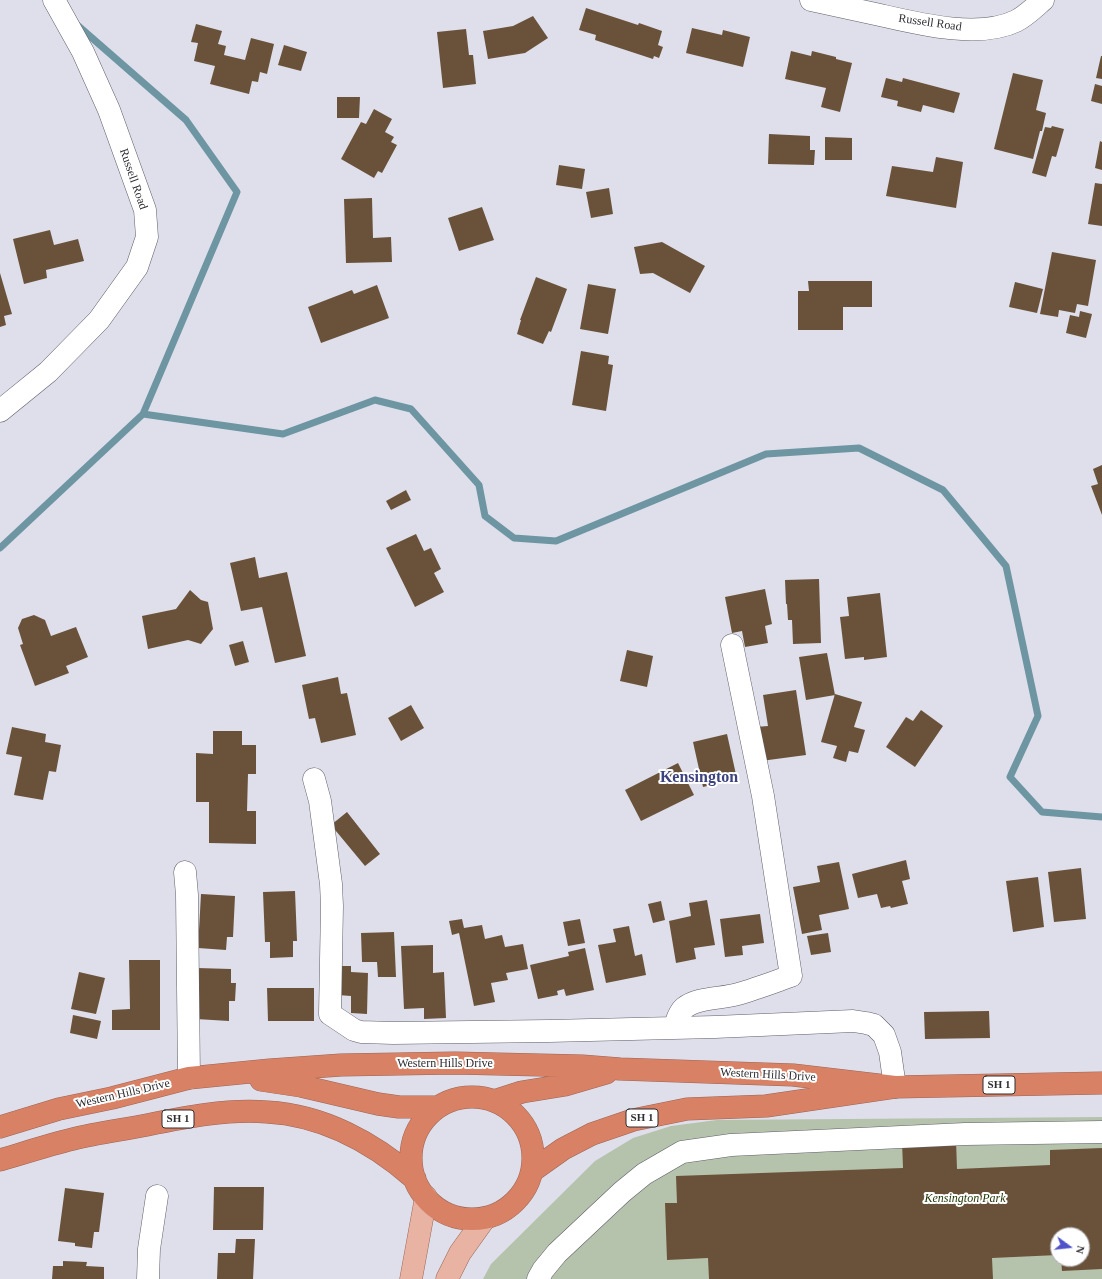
<!DOCTYPE html>
<style>
body{margin:0}
#map{position:relative;width:1102px;height:1279px;overflow:hidden;background:#dedfeb;font-family:"Times New Roman",serif}
canvas{display:block}
.north{position:absolute;left:1050px;top:1227px;width:40px;height:40px;box-sizing:border-box;background:#fff;border:1px solid #ababad;border-radius:50%;rotate:105deg;font-size:11px;font-weight:700;line-height:16px;text-align:center;color:#2e2e33}
.north::after{content:'';display:block;margin:auto;width:14px;height:18px;background:#5053c9;clip-path:polygon(50% 0,100% 100%,50% 72%,0 100%)}
</style>
<div id="map">
<canvas width="1102" height="1279"></canvas>
<div class="north">N</div>
</div>
<script>
const context = document.querySelector('canvas').getContext('2d');
context.lineJoin = 'round';
function fill(path, color) { context.fillStyle = color; context.fill(path, 'evenodd'); }
function stroke(path, color, width, dash) { context.strokeStyle = color; context.lineWidth = width; context.lineCap = dash ? 'butt' : 'round'; context.setLineDash(dash || []); context.stroke(path); }
function label(font, color, halo, rows, align = 'center') {
  context.font = font + ' "Times New Roman",serif'; context.lineWidth = 4; context.setLineDash([]); context.textBaseline = 'middle'; context.strokeStyle = halo; context.fillStyle = color; for (const [text, x, y, turn = 0] of rows) {
    context.save(); context.translate(x, y); context.rotate((+turn || 0) * Math.PI / 180); context.textAlign = isNaN(turn) ? turn : align; if (halo) context.strokeText(text, 0, 0); context.fillText(text, 0, 0); context.restore();
  }
}
fill(new Path2D(`
 M1102 1117V1279H483L491 1264 595 1161 633 1138 671 1126 717 1120ZM1058 1235H1082V1259H1058Z`), '#b6c3ac');
stroke(new Path2D(`
 M143 414 283 434 375 400 411 409 479 485 485 516 514 538 556 541 766 454 859 448 943 490 1006 566 1038 716 1010 777 1042 812 1102 817
 M0 548 143 414 237 192 186 120 76 24`), '#6d95a2', 7);
fill(new Path2D(`
 M586 8 638 25 639 23 662 31 658 45 663 47 659 58 654 56 653 59 595 40 596 35 579 30Z
 M533 16 548 38 525 53 488 59 483 31 513 26Z
 M196 24 222 31 218 44 226 46 224 55 245 60 251 38 274 44 267 74 260 72 258 82 252 81 249 94 210 84 215 66 194 61 198 43 191 42Z
 M692 28 722 35 723 30 750 37 743 67 686 53Z
 M466 29 469 55H473L476 84 443 88 437 32Z
 M284 45 307 52 301 71 278 65Z
 M791 51 811 56 812 51 836 57V59L852 63 840 112 821 107 826 88 785 79Z
 M1101 56H1102V79L1096 78Z
 M1013 73 1043 80 1036 110 1046 113 1042 131H1040L1033 159 994 149Z
 M886 78 902 82 903 78 960 93 954 113 923 105 921 112 897 106 898 101 881 97Z
 M1095 84 1102 86V104L1091 101Z
 M337 97H360L359 118H337Z
 M374 109 392 119 385 132 394 137 391 142 397 145 382 173 378 171 374 178 341 159 361 122 366 124Z
 M1052 126 1064 129 1056 157 1052 156 1046 177 1032 173 1045 127 1051 128Z
 M769 134 810 136V150H815L814 165 768 164Z
 M825 137 852 138V160H825Z
 M1100 141 1102 142V170L1095 168Z
 M936 157 963 162 956 208 886 196 892 166 933 172Z
 M559 165 585 169 582 189 556 185Z
 M1095 183 1102 184V226L1088 224Z
 M609 188 613 214 591 218 586 192Z
 M372 198 373 238 391 237 392 262 346 263 344 199Z
 M482 207 494 240 459 251 448 218Z
 M50 230 54 245 78 239 84 261 46 270 47 278 24 284 13 239Z
 M662 242 705 266 690 293 653 273 640 274 634 247Z
 M1052 252 1096 260 1088 306 1077 304 1075 313 1059 310 1058 317 1040 314Z
 M0 273 12 314 4 316 6 325 0 327Z
 M536 277 567 289 551 332 549 331 543 344 517 334 521 320H520Z
 M808 281H872V307H843V330H798V291H809Z
 M1015 282 1043 289 1037 313 1009 307Z
 M588 284 616 289 608 334 580 329Z
 M377 285 389 318 321 343 308 307 352 290 354 294Z
 M1080 311 1092 314 1086 338 1066 333 1070 315 1079 317Z
 M581 351 609 356 608 364 613 365 606 411 572 405Z
 M1102 465V515L1091 486 1098 484 1093 469Z
 M406 490 411 500 391 510 386 501Z
 M416 534 424 551 431 548 441 569 434 573 444 592 415 607 386 548Z
 M255 557 259 578 287 572 306 656 275 663 262 607 241 611 230 563Z
 M819 579 821 643 793 644 792 620H788L787 604H786L785 580Z
 M765 589 772 624 765 626 768 643 745 647 742 631 732 633 725 597Z
 M190 590 201 600 208 602 213 629 201 644 188 640 148 649 142 616 176 609Z
 M880 593 887 657 864 660V657L845 659 840 617 849 616 847 597Z
 M34 615 45 620 51 636 76 627 88 657 66 666 69 673 35 686 20 645 23 644 18 628 22 619Z
 M243 641 249 662 235 666 229 645Z
 M627 650 653 656 647 687 620 681Z
 M827 653 835 695 806 700 799 657Z
 M338 677 341 694 347 693 356 735 321 743 315 718 309 719 302 685Z
 M796 690 806 755 761 761 756 727 768 726 763 695Z
 M835 694 862 702 854 727 865 730 858 753 849 751 846 762 833 758 837 746 821 742Z
 M411 705 424 728 401 741 388 718Z
 M921 710 943 726 915 767 886 747 906 717 913 721Z
 M12 727 46 734 45 742 61 745 56 772 49 771 43 800 14 795 22 757 6 754Z
 M213 731H242V745H256V774H248L247 811H256V844L209 843V802H196V753L213 754Z
 M727 734 737 779 703 787 693 742Z
 M678 763 694 795 641 821 625 790Z
 M347 812 380 854 365 866 331 825Z
 M906 860 910 879 902 881 908 904 891 908 890 906 881 908 877 894 858 898 852 874Z
 M839 862 849 909 819 915 822 930 802 934 793 887 820 882 817 866Z
 M1081 868 1086 919 1054 922 1048 872Z
 M1038 877 1044 927 1013 932 1006 881Z
 M295 891 297 941H293V957L270 958V942H265L263 892Z
 M201 894 235 896 233 937H227L226 950 198 948Z
 M707 900 715 945 694 948 696 959 676 963 669 921 691 916 689 903Z
 M661 901 665 920 653 923 648 904Z
 M760 914 764 943 742 946 743 955 725 957 720 919Z
 M462 919 464 928 482 925 485 939 502 935 505 947 523 944 528 969 506 973 508 980 491 983 495 1002 474 1006 459 933 452 935 449 921Z
 M580 919 585 943 568 946 563 922Z
 M629 926 635 956 642 954 646 975 606 983 598 945 616 942 613 929Z
 M394 932 396 977H378L377 962H362L361 933Z
 M828 933 831 952 811 955 807 936Z
 M433 945V973L444 972 446 1018 424 1019V1008L404 1009 401 946Z
 M585 948 594 990 566 996 564 989 557 991 558 995 538 999 530 965 569 956 568 952Z
 M129 960H160V1030H112V1010L130 1009Z
 M339 966H351V972L368 973 367 1014 351 1013V996L338 995Z
 M197 968 231 969V983H236L235 1001H229V1021L196 1019Z
 M79 972 105 978 96 1014 71 1009Z
 M267 988H314V1021H268Z
 M989 1011 990 1038 925 1039 924 1012Z
 M73 1015 101 1021 97 1039 70 1033Z
 M956 1140 957 1169 1050 1165V1150L1102 1148V1269L1062 1271 1061 1259H1082V1235H1058V1255L992 1258 993 1279H709L708 1258 667 1260 665 1203H677L676 1176 903 1168 902 1142Z
 M214 1187H264L263 1230H213Z
 M65 1188 104 1193 99 1232H94L92 1248 75 1246V1243L58 1241Z
 M236 1239H255L253 1279H217L218 1253H235Z
 M63 1261 87 1262 86 1266 104 1267V1279H52L53 1266H63Z`), '#6a523a');
const minor = new Path2D(`
 M811 0C834 5 857 10 880 15 919 24 979 39 1016 21 1026 16 1035 7 1043 0
 M0 411 48 372 99 320 137 267 147 237 145 210 109 110 83 52 54 0
 M314 779 320 801 331 884 332 906 330 1014 354 1030 361 1032 393 1033 549 1031 715 1027 853 1021 866 1023 874 1025 884 1035 890 1052 895 1087
 M185 872 187 895 189 1078
 M674 1028C677 1021 678 1013 684 1008 698 997 721 999 738 994 756 989 774 982 791 976L763 796 732 645
 M148 1279 149 1249 157 1196
 M538 1279 543 1270 557 1253 622 1192 644 1174 682 1152 731 1145 965 1134 1102 1132`);
const major = new Path2D(`
 M411 1279 426 1197
 M447 1279 460 1253 485 1218`);
const highway = new Path2D(`
 M261 1080 301 1086 378 1104 399 1107H438
 M411 1158a61 61 0 1 1 122 0a61 61 0 1 1-122 0Z
 M494 1101 522 1092 565 1085 606 1073
 M0 1127 59 1109 112 1098 189 1078 270 1070 341 1065 455 1063 582 1066 620 1069 793 1075 895 1087
 M0 1160C24 1153 48 1145 73 1139 97 1133 122 1130 147 1125 186 1117 226 1109 267 1112 323 1115 374 1143 415 1179
 M532 1171 563 1149 592 1134 633 1120 687 1109 766 1106 895 1087 1102 1083`);
stroke(minor, '#5e5e68', 23);
stroke(major, '#9c6454', 23);
stroke(highway, '#9c6454', 23);
stroke(minor, '#fff', 22);
stroke(major, '#e8b3a3', 22);
stroke(highway, '#d88165', 22);
for (const [x, y, w] of [
 [999,1085,32],
 [642,1118,32],
 [178,1119,32]
]) { const box = new Path2D(); box.roundRect(x - w / 2, y - 9, w, 18, 3); context.fillStyle = '#fff'; context.fill(box); stroke(box, '#2e2e33', 1); }
label('bold 11px', '#2e2e33', null, [
 ["SH 1",999,1085],
 ["SH 1",642,1118],
 ["SH 1",178,1119]
]);
label('12px', '#2e2e33', '#fff', [
 ["Russell Road",930,23,8],
 ["Russell Road",133,179,71],
 ["Western Hills Drive",445,1064],
 ["Western Hills Drive",768,1075,3],
 ["Western Hills Drive",123,1094,-13]
]);
label('italic 12px', '#1d3302', '#fff', [
 ["Kensington Park",965,1199]
]);
label('bold 16px', '#3c427e', '#fff', [
 ["Kensington",699,778]
]);
</script>
